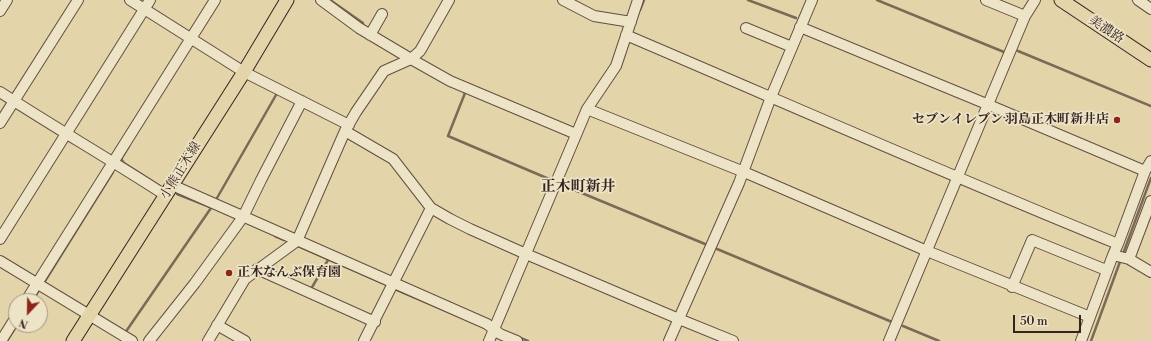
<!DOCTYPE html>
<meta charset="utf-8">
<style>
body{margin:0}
#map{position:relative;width:1151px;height:341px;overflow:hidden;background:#e3d4a9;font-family:"Libre Bodoni",serif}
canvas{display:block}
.north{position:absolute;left:8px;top:293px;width:40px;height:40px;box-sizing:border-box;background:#ede3c7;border:1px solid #a39784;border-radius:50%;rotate:202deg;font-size:11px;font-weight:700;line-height:16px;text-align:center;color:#34241f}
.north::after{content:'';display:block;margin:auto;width:14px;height:18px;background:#8f2418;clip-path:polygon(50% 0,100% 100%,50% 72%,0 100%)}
.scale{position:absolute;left:1013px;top:315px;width:68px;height:18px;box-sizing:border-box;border:2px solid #34241f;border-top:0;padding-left:5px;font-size:12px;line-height:14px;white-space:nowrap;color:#34241f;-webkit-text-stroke:3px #ede3c7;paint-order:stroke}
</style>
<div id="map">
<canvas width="1151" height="341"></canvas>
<div class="north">N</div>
<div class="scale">50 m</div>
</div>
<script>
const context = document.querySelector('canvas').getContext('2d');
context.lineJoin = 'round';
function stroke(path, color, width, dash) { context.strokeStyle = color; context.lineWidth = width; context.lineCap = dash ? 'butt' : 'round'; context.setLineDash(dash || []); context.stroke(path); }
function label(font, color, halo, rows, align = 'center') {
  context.font = font + ' "Libre Bodoni","Noto Serif JP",serif'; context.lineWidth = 3.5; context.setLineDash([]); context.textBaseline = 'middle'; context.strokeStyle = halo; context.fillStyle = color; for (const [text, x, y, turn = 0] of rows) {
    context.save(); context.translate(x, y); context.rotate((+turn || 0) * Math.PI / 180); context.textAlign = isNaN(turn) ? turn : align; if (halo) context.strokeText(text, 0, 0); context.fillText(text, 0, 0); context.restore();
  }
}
stroke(new Path2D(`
 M330 0 363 23
 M748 0 796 18
 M877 0 1004 52
 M640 10 644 0
 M1018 51 1151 106
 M464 92 465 93 448 136 549 179
 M129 146 121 159 124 163 160 186
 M560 184 705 244
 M177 194 210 207
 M217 198 276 95
 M275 236 284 240
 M298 246 387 285
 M717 249 892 322
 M1123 254 1151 178
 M45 281 113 172
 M311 289 328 260
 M397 290 486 328
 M33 301 39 290
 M903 326 939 341
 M127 330 211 208
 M518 337 528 341
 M7 341 17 325
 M1091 341 1121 259`), '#7a6a56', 2.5);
const minor = new Path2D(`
 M130 0 244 72 349 125
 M321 0 359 28 411 59 450 81 576 134
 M563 0 594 16 631 22
 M986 0 1025 16
 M1138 0 1151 9
 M0 11 7 0
 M800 27 989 105 1145 171 1118 244
 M746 28 792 47
 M370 35 382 14
 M626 35C790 105 953 177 1118 244L1113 255 1129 259 1151 272
 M0 92C54 127 111 160 165 195
 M587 109 744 172 927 251 1090 317
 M0 123 78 0
 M345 131 393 159 431 208 450 219 470 229 526 254 679 319 733 341
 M1145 171 1151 161
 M172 185 487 324 500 334 517 341
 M0 239 150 0
 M1129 259 1151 201
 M0 261 132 341
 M257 269 375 322
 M1012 287 1032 240 1106 270
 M26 301 215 0
 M217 325 245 341
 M1 341 16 317
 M149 341 195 283 243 217 261 180 302 101
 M208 341 245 279 297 241 345 131 356 112 384 71 411 59 420 51 449 0
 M364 341 431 208
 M489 341 587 109 616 66 638 0
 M669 341 739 183 771 97 812 0
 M889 341 1025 16 1035 0
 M1081 341 1113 255`);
const major = new Path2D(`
 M1061 0 1151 60
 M73 341 244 72 287 0`);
stroke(minor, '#605042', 12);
stroke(major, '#34241f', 15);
stroke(minor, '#ede3c7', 10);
stroke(major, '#e3d4a9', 13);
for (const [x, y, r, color] of [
 [1117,120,4,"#8f2418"],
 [229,273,4,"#8f2418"]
]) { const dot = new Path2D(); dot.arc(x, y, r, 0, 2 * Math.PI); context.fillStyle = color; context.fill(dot); stroke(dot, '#ede3c7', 1.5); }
label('13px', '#34241f', '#ede3c7', [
 ["美濃路",1106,30,33],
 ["小熊正木線",181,171,-58]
]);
label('bold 13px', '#34241f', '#ede3c7', [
 ["セブンイレブン 羽島正木町新井店",1109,120],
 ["正木なんぶ保育園",237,273,"left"]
], 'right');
label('bold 15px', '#34241f', '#ede3c7', [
 ["正木町新井",578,187]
]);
</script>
